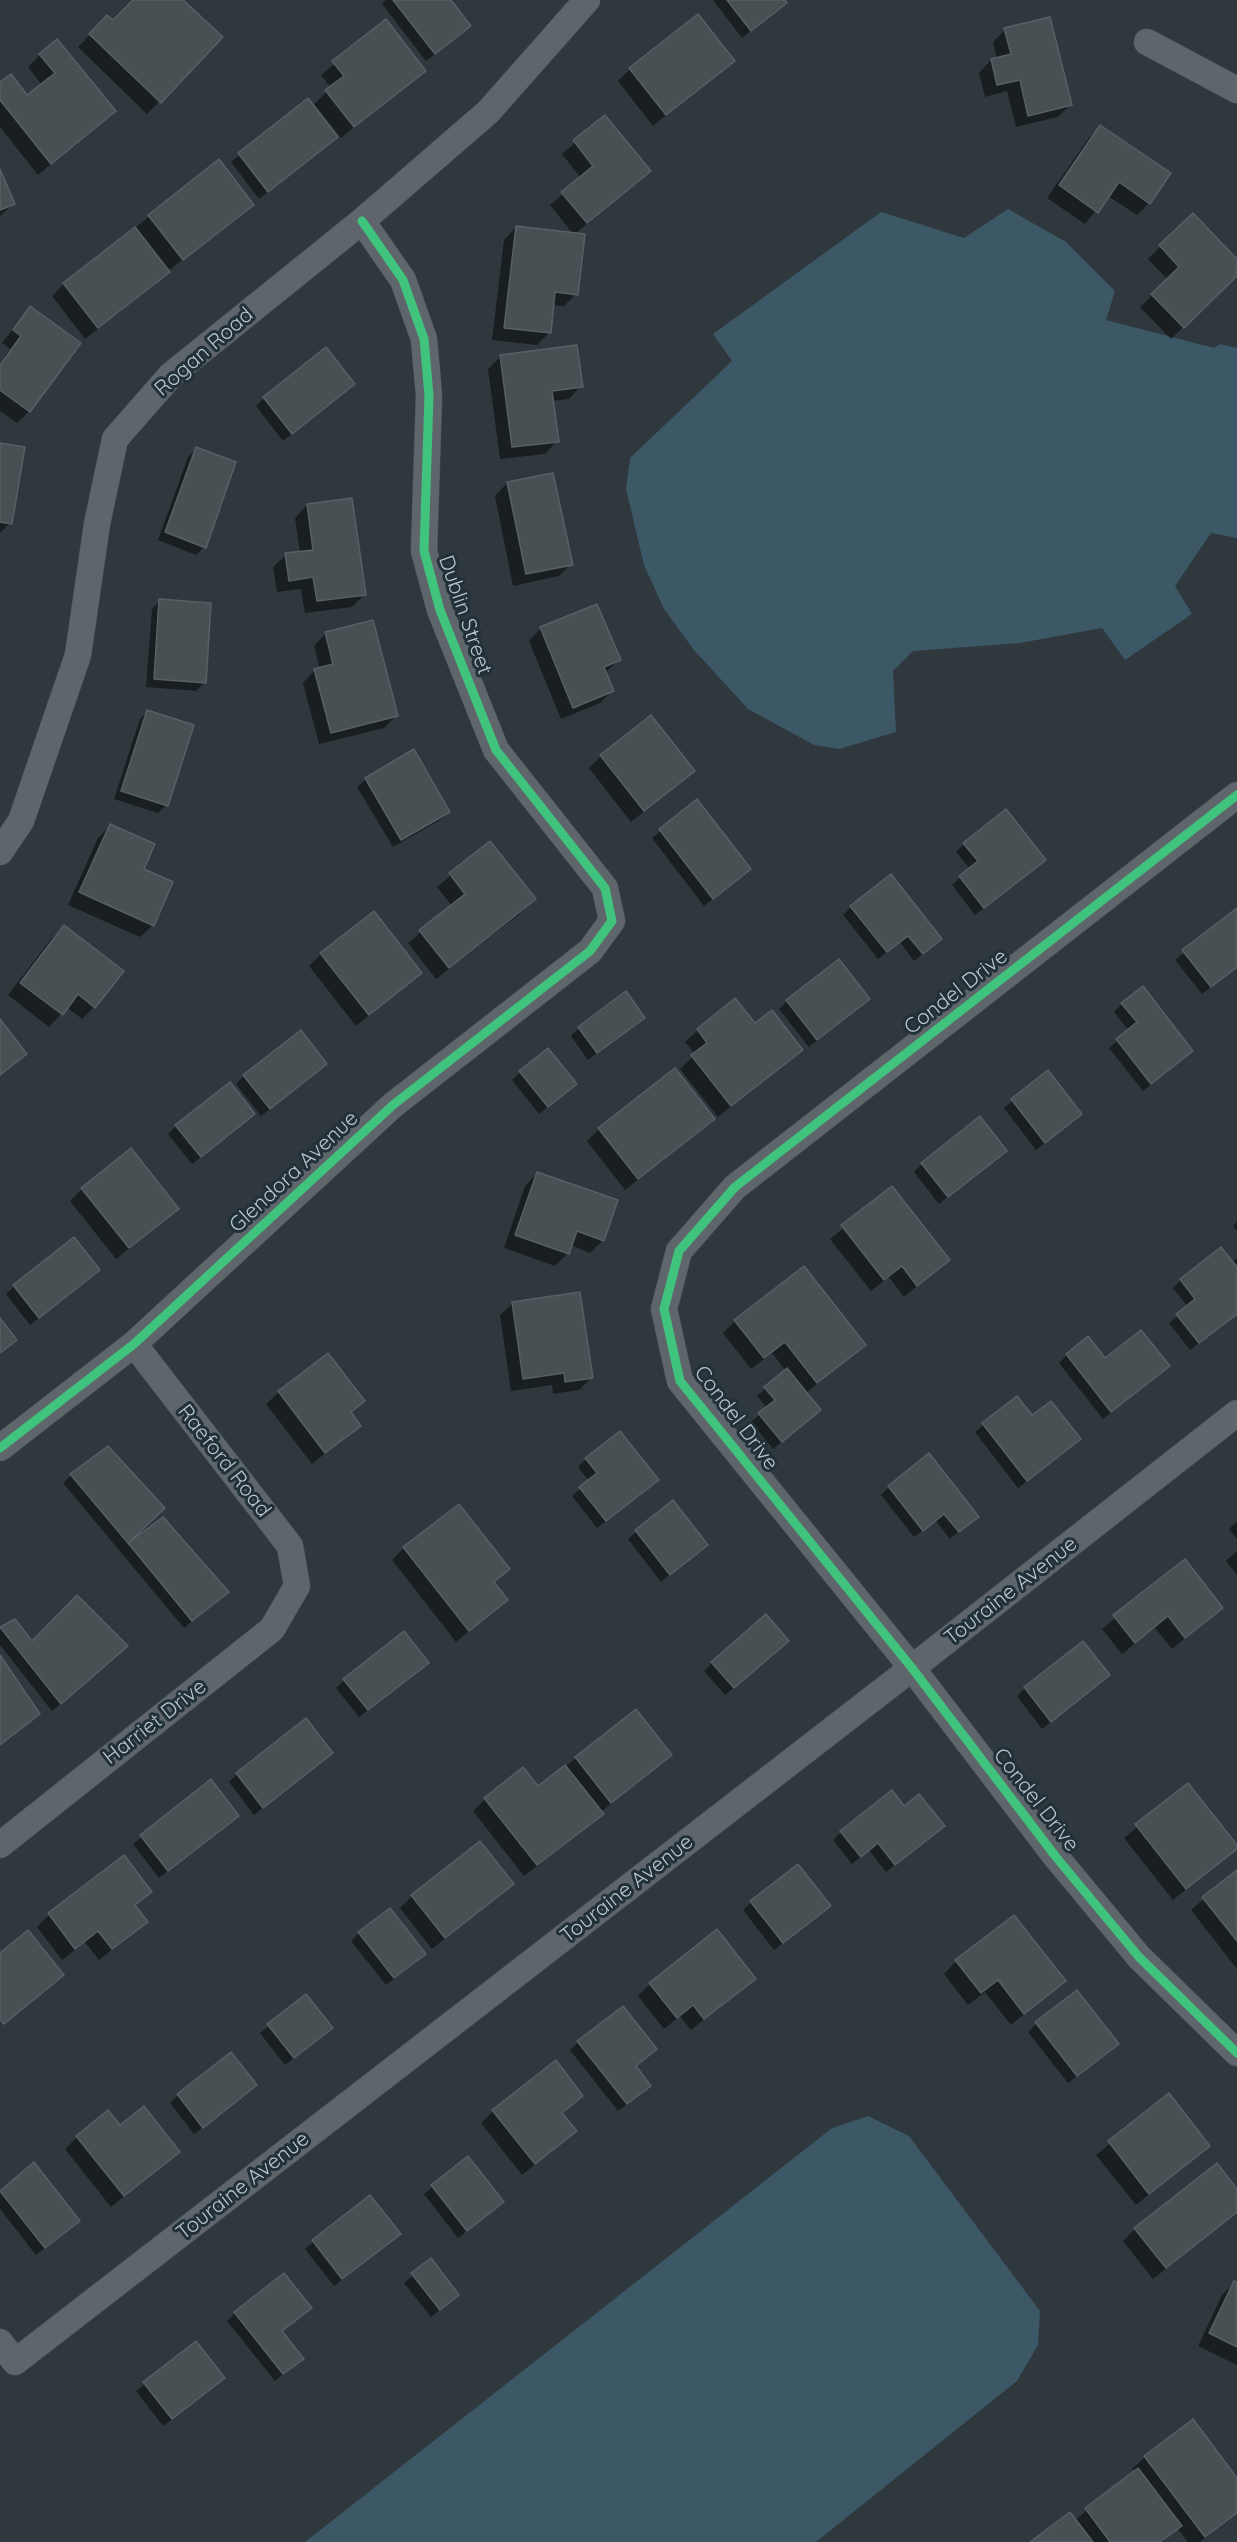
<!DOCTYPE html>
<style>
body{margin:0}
canvas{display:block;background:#2e383d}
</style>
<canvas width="1237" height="2542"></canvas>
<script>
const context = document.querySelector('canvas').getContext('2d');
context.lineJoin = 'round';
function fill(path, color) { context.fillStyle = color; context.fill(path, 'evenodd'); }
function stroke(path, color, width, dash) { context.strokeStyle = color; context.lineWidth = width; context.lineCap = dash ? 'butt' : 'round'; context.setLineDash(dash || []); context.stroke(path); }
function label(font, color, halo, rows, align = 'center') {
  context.font = font + ' Quicksand,sans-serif'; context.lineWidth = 6; context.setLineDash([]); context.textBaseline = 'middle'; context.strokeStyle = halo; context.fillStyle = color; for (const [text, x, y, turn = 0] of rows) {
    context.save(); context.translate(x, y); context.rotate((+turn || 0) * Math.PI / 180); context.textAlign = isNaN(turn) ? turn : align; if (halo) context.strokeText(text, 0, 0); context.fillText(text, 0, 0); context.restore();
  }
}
fill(new Path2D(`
 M1008 209 1066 242 1115 291 1106 320 1214 348 1220 344 1237 348V538L1211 533 1175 586 1192 614 1125 660 1102 628 1020 643 913 651 893 671 896 732 839 749 814 745 748 709 694 650 664 609 644 565 626 489 630 458 732 361 713 334 881 212 964 238Z
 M868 2116 909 2136 1040 2311 1038 2345 1017 2381 816 2542H305L832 2128Z`), '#3c5766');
fill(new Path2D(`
 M134 0H181L221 38 147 114 78 47 107 17 113 22Z
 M386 0H449L461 34 426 61 382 4Z
 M713 0H783L777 10 742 38Z
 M386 22 424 70 341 138 314 104 331 88 321 75Z
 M1005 30 1070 105 1058 117 1016 127 1007 91 985 97 979 73 991 60 997 59 993 42Z
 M40 55 114 111 38 175 0 127V84L27 97 42 85 28 67Z
 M733 61 653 126 618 81 630 69Z
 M307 100 336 137 259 199 231 162Z
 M605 117 649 171 574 235 550 205 581 178 562 154Z
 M1100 126 1149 203 1137 215 1108 196 1085 224 1047 198 1088 139Z
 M218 162 252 205 240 217 169 270 156 284 85 339 52 296 64 284Z
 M0 173 13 204 0 216Z
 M1192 215 1237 261V274L1171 339 1140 307 1168 280 1148 259Z
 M516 227 576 294 564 306 552 305 549 333 537 345 492 340 504 240Z
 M30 308 29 411 17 423 0 411V363L10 349 2 343Z
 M500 357 581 386 569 399 552 401 557 441 545 454 500 459 488 369Z
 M353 384 283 441 256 406 264 398Z
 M0 444 10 523 0 533Z
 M196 449 204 547 196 555 158 540 188 457Z
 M507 483 571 564 559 576 513 586 495 496Z
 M307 505 364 595 352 607 305 613 301 589 277 592 273 567 286 555 300 553 295 518Z
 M160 601 205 682 196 691 146 687 152 609Z
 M541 628 619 660 605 673 612 691 600 703 561 719 529 641Z
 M326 633 396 716 384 728 319 744 303 683 315 670 320 669 314 646Z
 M148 711 166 805 158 813 114 799 140 719Z
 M601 756 693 771 631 822 589 768Z
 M366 779 449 812 440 820 393 847 357 787Z
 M697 802 749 869 704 906 652 838Z
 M110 826 153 925 140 937 68 905 98 838Z
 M490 843 534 899 522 912 436 979 408 943 452 906 437 887Z
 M964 844 1036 868 975 915 952 885 970 869 956 852Z
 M851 907 940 939 914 961 900 942 878 959 843 915Z
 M1237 910V967L1202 994 1175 960Z
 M64 927 94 1007 82 1019 67 1007 49 1027 8 995 51 939Z
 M321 954 420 973 356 1026 309 966Z
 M868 999 809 1047 779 1009 787 1001Z
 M1122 1004 1191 1051 1143 1091 1109 1048 1129 1031 1114 1012Z
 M643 1017 588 1060 571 1036 579 1028Z
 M698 1030 801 1050 718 1117 680 1069 695 1054 685 1042Z
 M325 1064 261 1116 236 1084 244 1076Z
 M520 1072 575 1084 539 1114 512 1080Z
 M1048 1072 1080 1114 1036 1150 1004 1108Z
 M253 1114 192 1164 168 1134 176 1126Z
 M713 1119 700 1131 625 1190 587 1141 599 1129Z
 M1005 1151 939 1204 914 1172 922 1164Z
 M537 1173 603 1240 590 1253 571 1245 568 1253 555 1266 504 1248 525 1186Z
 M892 1188 948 1260 904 1297 889 1277 871 1291 830 1239Z
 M82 1189 177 1209 116 1259 70 1201Z
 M1237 1222V1231L1233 1226Z
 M1237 1258V1314L1190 1350 1169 1323 1188 1307 1173 1288 1181 1280 1232 1263Z
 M90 1278 30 1325 6 1294 14 1286Z
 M513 1303 591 1378 579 1390 553 1394 552 1385 511 1391 500 1315Z
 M735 1321 864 1345 806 1393 819 1410 773 1449 751 1422 767 1408 757 1396 786 1371 772 1353 751 1369 723 1333Z
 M1067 1355 1105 1360 1168 1366 1103 1419 1059 1363Z
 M279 1392 363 1401 350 1414 359 1426 312 1464 266 1404Z
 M1017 1398 1032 1417 1071 1447 1018 1488 975 1432Z
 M586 1459 649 1488 597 1528 572 1496 589 1481 578 1467Z
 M71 1475 131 1541 227 1592 184 1628 63 1483Z
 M889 1487 977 1516 950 1539 936 1521 914 1537 881 1495Z
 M672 1503 706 1545 661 1582 628 1539Z
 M1237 1521V1539L1229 1529Z
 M404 1548 508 1569 494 1583 506 1599 456 1642 392 1560Z
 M1237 1551V1575L1226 1561Z
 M1185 1561 1221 1608 1172 1649 1155 1628 1122 1654 1102 1629Z
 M14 1621 32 1643 118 1654 52 1711 0 1645V1629Z
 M779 1649 725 1695 704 1671 712 1663Z
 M419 1671 359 1717 336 1688 344 1680Z
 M1108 1675 1042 1729 1017 1696 1025 1688Z
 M670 1755 601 1812 589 1826 524 1876 473 1811 485 1799 538 1788 576 1758Z
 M323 1761 254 1815 229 1782 237 1774Z
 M210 1781 229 1823 159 1878 133 1844Z
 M1188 1785 1237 1847 1173 1900 1124 1838Z
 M904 1808 934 1834 886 1872 869 1850 852 1864 833 1840 841 1832Z
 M124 1857 150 1892 134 1907 146 1922 99 1960 85 1942 62 1960 37 1927 49 1915Z
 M1237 1871V1969L1191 1910Z
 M512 1884 432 1949 400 1908 412 1896Z
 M751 1902 821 1914 774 1950 743 1910Z
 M359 1933 416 1962 386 1985 351 1941Z
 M956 1961 1064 1981 1011 2025 985 1992 968 2005 944 1974Z
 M754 1979 691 2030 680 2016 664 2029 638 1996 650 1984Z
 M306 1996 331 2028 285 2065 260 2033Z
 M1036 2024 1109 2051 1068 2083 1028 2032Z
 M578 2042 655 2049 635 2067 641 2094 618 2111 570 2050Z
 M255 2085 194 2134 170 2103 178 2095Z
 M1169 2095 1208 2146 1136 2205 1096 2155Z
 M581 2096 561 2114 575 2131 522 2175 481 2123 493 2111Z
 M77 2137 178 2152 111 2207 65 2149Z
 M467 2158 502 2202 458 2238 424 2194Z
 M34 2164 70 2229 36 2255 0 2209V2190Z
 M1237 2191V2212L1153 2279 1123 2241 1135 2229Z
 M370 2197 391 2242 334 2286 305 2249Z
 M431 2260 457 2295 431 2317 404 2283Z
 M1234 2283 1237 2284V2365L1198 2346 1222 2295Z
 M310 2308 281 2332 302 2358 275 2381 227 2321 235 2313Z
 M195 2343 215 2386 163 2426 136 2391Z
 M1145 2457 1237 2480V2514L1200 2542H1188L1177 2528 1162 2542H1033L1075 2520 1135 2472 1132 2469Z`), '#0007');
const building = new Path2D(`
 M133 0H183L223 37 161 103 89 34 107 15 113 20Z
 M393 0H451L471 26 435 54Z
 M727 0H785L787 3 751 31Z
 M698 14 735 61 666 115 629 68Z
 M1050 17 1072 105 1028 116 1020 80 997 85 991 59 1011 54 1004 28Z
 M386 19 426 71 354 127 325 90 344 76 332 61Z
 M57 39 116 111 51 164 0 100V82L11 74 27 95 55 73 39 54Z
 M308 98 338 137 268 192 238 153Z
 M605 115 651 171 587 223 561 192 593 166 573 140Z
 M1100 125 1171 173 1150 204 1119 182 1098 213 1059 185Z
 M219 159 254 205 183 260 148 215Z
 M0 169 15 204 0 210Z
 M1193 213 1237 259V276L1184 328 1151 294 1179 267 1159 245Z
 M516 226 585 234 578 295 555 292 551 333 504 328Z
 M135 227 170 272 98 328 63 283Z
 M30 306 81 343 30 412 0 390V365L21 336 13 330Z
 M577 345 583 387 552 391 559 442 512 447 500 355Z
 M326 347 355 384 292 434 263 397Z
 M0 443 25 447 12 524 0 522Z
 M196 447 236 462 206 548 165 532Z
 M553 473 573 565 526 574 507 482Z
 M352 498 366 595 317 601 313 577 289 581 285 553 313 550 307 504Z
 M159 599 211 603 206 683 154 679Z
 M597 604 621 660 604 667 614 691 573 708 540 627Z
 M373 620 398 716 331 733 314 669 333 664 325 632Z
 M147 710 194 725 168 806 121 791Z
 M651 715 695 771 644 811 600 755Z
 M414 749 450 812 401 840 365 778Z
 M697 799 751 869 713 899 659 829Z
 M1006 809 1046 860 984 908 959 876 978 861 963 843Z
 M110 824 155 844 144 869 173 882 154 926 79 892Z
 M490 841 536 899 449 968 419 930 465 894 449 873Z
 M891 874 942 939 923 954 908 936 887 952 850 906Z
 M1237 908V967L1211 987 1182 950Z
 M374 911 422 973 369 1015 320 953Z
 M64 925 124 971 95 1008 78 994 63 1015 20 983Z
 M839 959 870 999 817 1040 786 1000Z
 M1143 986 1193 1051 1151 1084 1116 1039 1137 1022 1121 1003Z
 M626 991 645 1018 597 1053 578 1027Z
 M735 998 755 1023 772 1010 803 1050 731 1106 691 1055 707 1043 697 1029Z
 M0 1019 27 1054 0 1075Z
 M301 1030 327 1064 270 1109 243 1075Z
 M548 1048 577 1084 548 1107 519 1071Z
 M675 1068 715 1119 638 1179 598 1128Z
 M1048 1070 1082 1114 1045 1143 1011 1099Z
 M230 1082 255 1114 201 1157 175 1125Z
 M980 1116 1007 1151 948 1197 921 1163Z
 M131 1148 179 1209 129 1248 81 1188Z
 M537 1172 618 1200 604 1241 577 1231 569 1254 515 1235Z
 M892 1186 950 1260 917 1286 902 1266 884 1280 841 1225Z
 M74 1237 100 1270 39 1318 13 1285Z
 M1221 1247 1237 1267V1314L1199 1343 1176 1314 1195 1299 1180 1279Z
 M804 1266 866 1345 817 1383 785 1342 764 1358 734 1320Z
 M580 1292 593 1378 565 1382 564 1373 523 1379 512 1302Z
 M0 1318 17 1340 0 1353Z
 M1141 1330 1170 1366 1111 1412 1066 1354 1088 1336 1105 1358Z
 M328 1353 365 1401 351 1412 361 1426 325 1453 278 1391Z
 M787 1368 821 1410 782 1442 758 1413 775 1400 764 1387Z
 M1017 1396 1032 1415 1051 1401 1081 1439 1027 1481 982 1423Z
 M620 1431 659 1480 606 1521 579 1487 597 1473 585 1458Z
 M108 1446 165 1508 128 1543 70 1474Z
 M929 1453 979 1517 959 1532 944 1514 923 1531 888 1486Z
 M673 1500 708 1545 670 1575 635 1530Z
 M459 1504 510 1569 494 1582 508 1600 469 1631 403 1547Z
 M163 1517 229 1592 192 1621 128 1543Z
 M1185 1559 1223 1608 1185 1638 1168 1616 1135 1643 1113 1615Z
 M77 1595 128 1646 61 1704 0 1627 15 1619 32 1641Z
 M766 1614 789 1641 734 1688 711 1662Z
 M404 1631 429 1663 368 1710 343 1679Z
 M1083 1641 1110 1675 1051 1722 1024 1687Z
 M0 1655 40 1714 0 1745Z
 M636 1709 672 1755 611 1803 575 1757Z
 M306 1718 333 1753 263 1808 236 1773Z
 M565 1765 604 1814 537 1865 484 1798 523 1767 538 1786Z
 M211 1779 239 1816 168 1871 140 1835Z
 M1188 1783 1237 1845V1849L1186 1889 1135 1824Z
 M892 1790 904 1806 919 1794 945 1826 895 1865 878 1843 861 1857 840 1831Z
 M480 1841 514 1884 445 1938 411 1895Z
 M124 1855 152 1892 135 1905 148 1922 112 1949 98 1931 75 1949 48 1913Z
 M798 1864 831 1906 783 1943 750 1901Z
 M1237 1870V1941L1202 1897Z
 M390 1908 426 1954 394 1978 358 1932Z
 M1014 1915 1066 1981 1024 2014 998 1980 981 1993 955 1960Z
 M717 1929 756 1979 704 2019 693 2005 677 2018 649 1983Z
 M28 1930 64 1975 4 2024 0 2019V1953Z
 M1077 1990 1119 2044 1077 2076 1035 2022Z
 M306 1994 333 2028 294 2058 267 2024Z
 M623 2006 657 2049 636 2066 651 2086 627 2104 577 2041Z
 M231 2052 257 2085 203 2128 177 2094Z
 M556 2060 583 2096 562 2113 577 2131 535 2164 492 2110Z
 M1169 2093 1210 2146 1149 2194 1108 2141Z
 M144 2106 180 2152 124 2196 76 2136 108 2110 120 2125Z
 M468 2156 504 2202 467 2231 431 2185Z
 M34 2162 80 2221 45 2248 0 2191Z
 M1217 2163 1237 2189V2212L1166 2268 1134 2228Z
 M370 2195 401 2234 342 2279 312 2240Z
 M431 2258 459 2295 440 2310 411 2273Z
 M284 2273 312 2308 282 2331 304 2359 283 2374 234 2312Z
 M1234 2281 1237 2282V2347L1209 2333Z
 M196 2341 225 2378 172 2419 143 2382Z
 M1193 2419 1237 2478V2513L1205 2537 1144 2456Z
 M1138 2468 1182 2526 1160 2542H1110L1085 2508Z
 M1070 2512 1093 2542H1030Z`);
fill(building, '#485054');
stroke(building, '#576065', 1.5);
const minor = new Path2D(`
 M1147 42 1237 90
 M1237 795 735 1187 679 1251 664 1309 680 1381 912 1668 1056 1857 1139 1957 1237 2053
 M0 852 21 821 78 655 97 524 115 439 171 375 362 221 488 112 587 0
 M0 1448 134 1344 393 1105 590 951 612 921 605 888 496 750 440 610 424 551 429 396 424 339 403 280 362 221
 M0 1845 272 1629 297 1586 290 1546 134 1344
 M0 2342 15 2362 912 1668 1237 1413`);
stroke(minor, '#4d5457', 27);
stroke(minor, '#5f666b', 26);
stroke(new Path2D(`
 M1237 795 735 1187 679 1251 664 1309 680 1381 912 1668 1056 1857 1139 1957 1237 2053
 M0 1448 134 1344 393 1105 590 951 612 921 605 888 496 750 440 610 424 551 429 396 424 339 403 280 362 221`), '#40c37c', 9);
label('21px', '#bac6cd', '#213039', [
 ["Rogan Road",204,352,-41],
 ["Dublin Street",465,615,71],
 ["Condel Drive",956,992,-38],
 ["Glendora Avenue",294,1172,-43],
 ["Condel Drive",736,1418,53],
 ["Raeford Road",224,1461,52],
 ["Touraine Avenue",1011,1591,-38],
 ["Harriet Drive",155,1722,-38],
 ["Condel Drive",1036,1800,52],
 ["Touraine Avenue",627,1889,-38],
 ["Touraine Avenue",243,2186,-38]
]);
</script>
